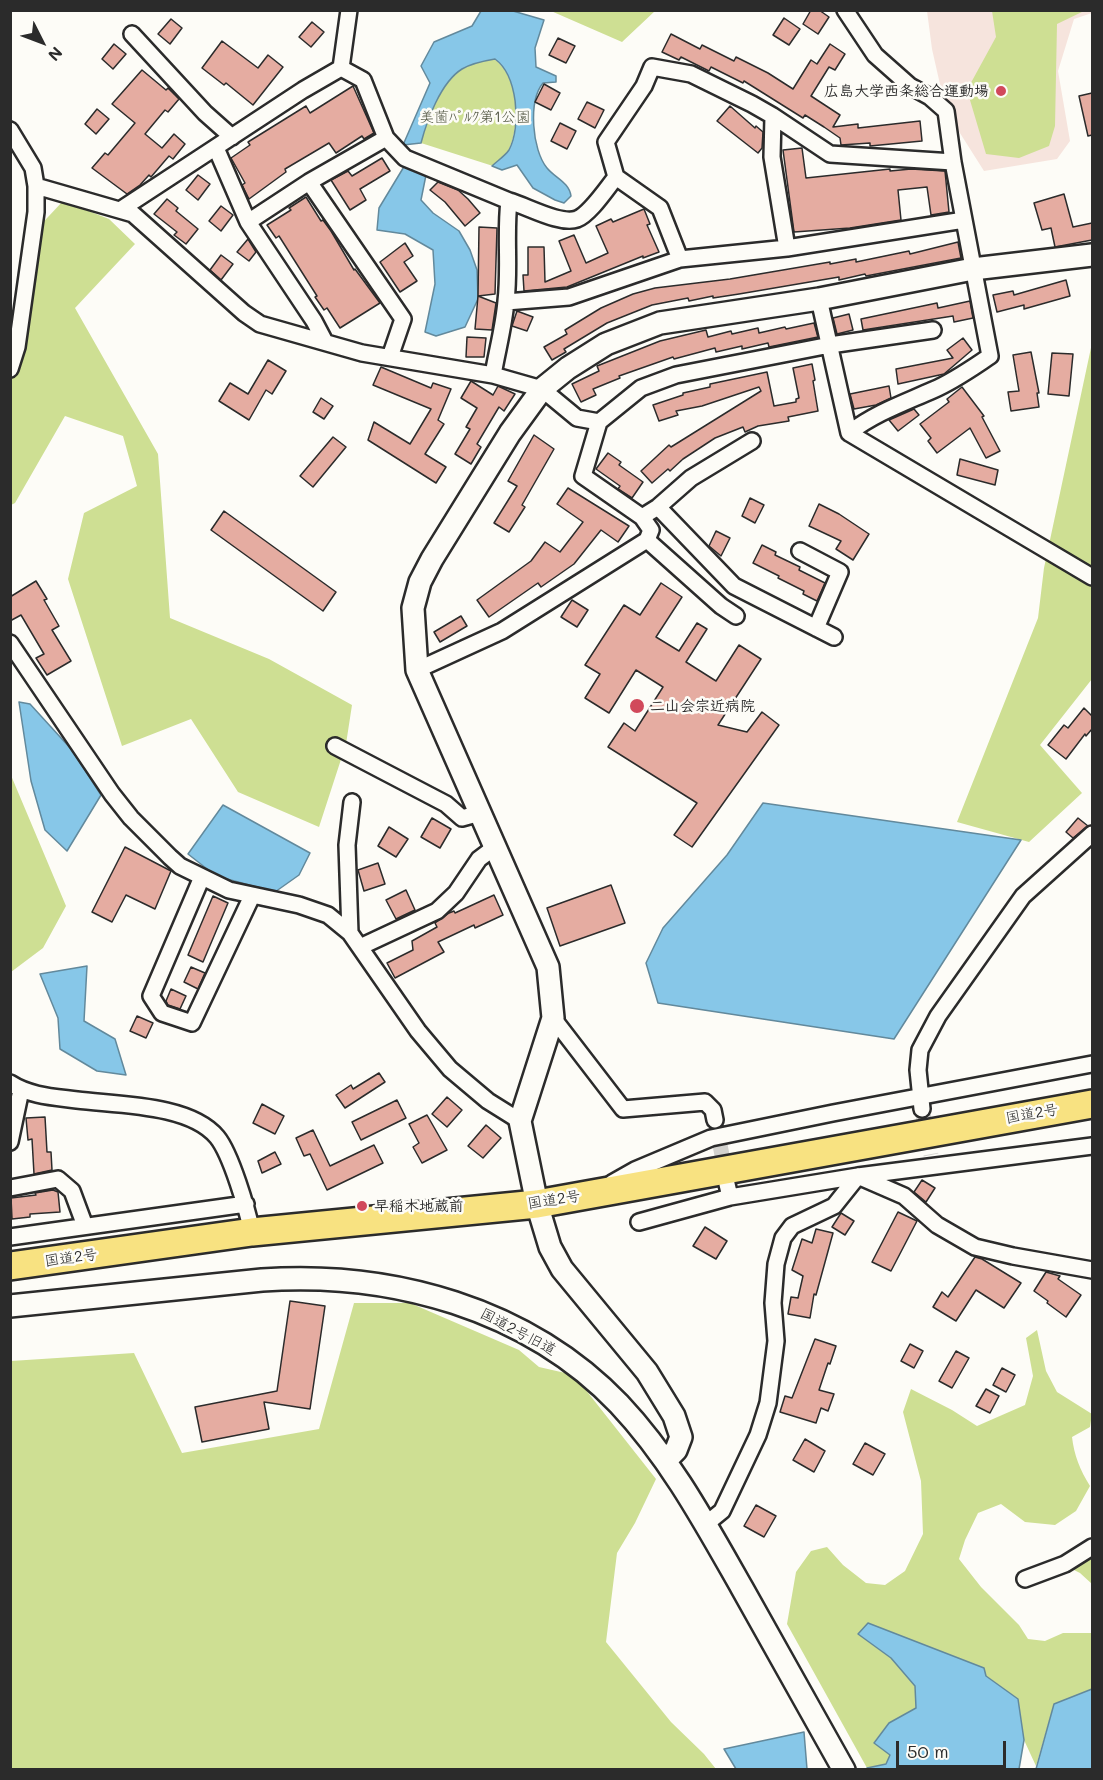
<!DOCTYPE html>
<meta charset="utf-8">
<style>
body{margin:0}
#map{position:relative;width:1103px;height:1780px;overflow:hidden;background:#fdfcf7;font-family:Mali,sans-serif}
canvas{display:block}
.frame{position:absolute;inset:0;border:12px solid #2b2b2b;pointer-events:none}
.north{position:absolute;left:12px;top:12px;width:60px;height:60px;-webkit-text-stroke:4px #fdfcf7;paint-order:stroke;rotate:132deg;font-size:16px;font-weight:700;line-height:24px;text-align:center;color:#2b2b2b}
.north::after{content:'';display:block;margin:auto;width:21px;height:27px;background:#2b2b2b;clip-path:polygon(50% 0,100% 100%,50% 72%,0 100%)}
.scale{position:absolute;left:896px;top:1741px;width:110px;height:27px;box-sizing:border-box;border:3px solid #2b2b2b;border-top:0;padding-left:8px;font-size:18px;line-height:21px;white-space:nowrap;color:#2b2b2b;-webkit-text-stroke:4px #fdfcf7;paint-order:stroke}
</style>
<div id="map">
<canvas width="1103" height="1780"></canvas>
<div class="frame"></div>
<div class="north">N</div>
<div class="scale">50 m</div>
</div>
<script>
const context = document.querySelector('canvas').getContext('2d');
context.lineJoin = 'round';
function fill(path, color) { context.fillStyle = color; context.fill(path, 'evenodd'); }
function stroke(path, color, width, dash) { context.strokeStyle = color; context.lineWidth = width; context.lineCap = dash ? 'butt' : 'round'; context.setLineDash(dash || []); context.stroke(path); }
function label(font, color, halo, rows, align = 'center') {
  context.font = font + ' Mali,"Klee One",sans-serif'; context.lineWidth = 5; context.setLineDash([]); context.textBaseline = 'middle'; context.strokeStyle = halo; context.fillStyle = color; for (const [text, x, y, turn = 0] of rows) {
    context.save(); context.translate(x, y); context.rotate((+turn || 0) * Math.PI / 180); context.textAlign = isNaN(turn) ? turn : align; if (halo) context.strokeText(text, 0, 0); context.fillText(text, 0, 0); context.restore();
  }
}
fill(new Path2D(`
 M927 11H1092V13L1074 19 1058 71 1070 141 1057 159 984 171 946 111 932 49Z`), '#f6e4dd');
fill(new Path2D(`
 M551 11H655L622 42Z
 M992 11H1084L1057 24 1055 126 1049 146 1019 158 986 154 967 90 996 37Z
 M494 59C518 75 521 124 509 149 506 156 498 161 493 166L421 143C427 120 441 82 462 69 472 63 483 61 494 59Z
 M63 201 109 219 135 244 75 308 158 454 170 618 269 659 352 705 346 744 319 827 238 792 191 719 122 746 68 579 84 513 137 486 123 436 65 416 15 503 11 505V356L33 233Z
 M1092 343V679L1040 745 1082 793 1029 842 957 822 1038 618 1044 568Z
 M10 773 66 906 43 948 11 972Z
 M354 1303H410L519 1350 539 1367 574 1375 656 1479 635 1523 617 1553 606 1642 671 1722 704 1754 716 1769H11V1361L134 1353 182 1453 319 1429Z
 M1037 1330 1046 1371 1057 1392 1092 1414 1090 1427 1072 1437C1074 1455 1080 1470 1090 1486L1076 1511 1055 1525 1025 1522 1001 1504 978 1513 965 1540 959 1559 981 1587 1019 1625 1028 1639 1045 1641 1063 1633H1092V1689L1054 1704 1036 1766 1024 1740 1018 1699 986 1676 858 1634 891 1658 915 1686 916 1708 889 1723 874 1742 890 1755 886 1764 867 1768 787 1624 796 1572 811 1551 827 1547 843 1565 866 1583 885 1585 905 1571 923 1534 921 1481 903 1412 911 1389 952 1410 977 1426 1025 1405 1033 1376 1026 1338Z
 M1092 1553V1584L1080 1573 1068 1567Z`), '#cedf93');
const water = new Path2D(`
 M481 11H513L544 20 535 48 536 67 556 76V82L543 83C528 101 532 150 547 168 555 178 569 182 571 196L564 203 555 200 533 188 517 165 502 170 492 166C497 161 505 156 509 150 522 125 517 75 495 59 483 61 472 63 462 69 441 82 427 120 421 143L403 145 430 83 421 66 434 42 472 26Z
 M408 160 426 175 421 200 433 213 459 231 470 250 477 270 478 299 465 327 436 336 425 332 435 284 433 250 405 234 377 230 379 208Z
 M19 702 30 704 72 750 101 795 67 851 45 830 31 781Z
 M763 803 1021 840 894 1039 658 1003 646 963 663 928 727 855Z
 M223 805 310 853 299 875 275 892 216 876 188 854Z
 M87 966 84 1021 115 1039 126 1075 97 1071 60 1049 58 1018 40 974Z
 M868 1623 984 1668 986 1676 1018 1699 1024 1740 1019 1769H867V1768L886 1764 890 1755 874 1743 889 1723 916 1708 915 1686 891 1658 858 1634Z
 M1092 1689V1769H1036L1054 1704Z
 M804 1732 807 1769H736L724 1749Z`);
fill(water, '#87c7e8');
stroke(water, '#62899c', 1.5);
const building = new Path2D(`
 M811 10H819L829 17 818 34 803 24Z
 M784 18 800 29 789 45 773 35Z
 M171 19 182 28 170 44 158 34Z
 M312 22 324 32 311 47 299 37Z
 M671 34 700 49 702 45 734 61 736 57 768 73 793 89 811 60 817 64 830 44 845 54 835 70 829 67 811 96 840 115 833 127 858 124V128L920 121 922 141 870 146V143L841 145 840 138 824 127 805 115 803 118 744 81 743 83 711 67 709 71 681 57 679 60 662 52Z
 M558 38 575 46 566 63 549 55Z
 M222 41 258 68 268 55 283 67 253 105 226 83 224 85 202 68Z
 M114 44 126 54 113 69 102 59Z
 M142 70 166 90 168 88 179 99 168 112 165 110 145 134 162 148 174 134 185 144 173 159 169 156 151 177 149 175 140 185 127 194 92 168 105 153 108 155 135 123 112 104Z
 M544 84 560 93 551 110 535 102Z
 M353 86 374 133 364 139 362 136 336 153 329 143 285 169 286 172 249 199 242 185 245 183 231 158 250 145 248 142 306 106 310 113Z
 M1092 93V135L1088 136 1079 96Z
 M587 102 604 110 595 128 578 119Z
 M730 106 755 128 756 126 763 132 762 148 758 153 717 121Z
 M97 109 109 119 96 134 85 124Z
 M560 123 576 131 567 149 551 141Z
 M802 148 806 178 890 169V171L911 169 945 171 949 212 931 215 927 187 898 190 901 220 850 228 794 232 783 150Z
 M382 158 390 171 360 189 366 200 350 210 331 180 348 171 352 176Z
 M198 175 210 184 198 200 186 190Z
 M438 182 458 190 468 199 480 213 465 226 445 202 430 190Z
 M1064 194 1073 227 1092 223V240L1055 247 1051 228 1042 230 1034 203Z
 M306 197 321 221 323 220 331 231 354 270 355 269 380 303 340 328 327 308 324 310 315 297 317 296 279 236 276 238 267 225 291 210 289 208Z
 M167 199 178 208 176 211 198 229 186 244 174 235 177 232 154 214Z
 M221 206 233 215 221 231 209 221Z
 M644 209 650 224 647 225 659 252 643 258V256L567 287 524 291 523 275H528V247H544L545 282 571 271 559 241 574 235 586 263 608 253 596 226 611 219 613 222Z
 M479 227 497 228 495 294 478 296Z
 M248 239 256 252 249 261 237 252Z
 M958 242 961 258 866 276 865 274 839 280V277L739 294 713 298V296L689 301 688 298 652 305 607 323 564 349 566 352 552 360 544 347 567 334 565 330 601 308 633 294 655 288 730 279 830 262V264L856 259V262L909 251 910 254Z
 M405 243 413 256 404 262 417 281 400 292 380 262Z
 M221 255 233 264 221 280 210 270Z
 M1066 280 1070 296 1024 309V305L997 312 993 295 1013 291 1014 295Z
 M478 296 496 303 492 330 475 329Z
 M970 301 973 318 954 322 953 316 863 330 861 319 937 303 938 308Z
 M517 311 533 317 527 331 512 326Z
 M849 314 853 330 837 334 833 318Z
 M814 323 818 337 769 347 768 343 742 349V346L716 352 715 348 674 359 673 357 619 376 620 378 593 389 596 395 581 402 572 384 599 371 597 366 660 341 706 330 708 337 731 331 732 334 758 328 759 333 785 327 786 329Z
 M467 337 486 338 484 357H466Z
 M963 338 972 350 944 374 898 384 896 369 953 358 947 350Z
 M1031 352 1039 393H1037L1039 407 1011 411 1008 392 1019 391 1013 355Z
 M1052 353 1073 354 1069 396 1048 394Z
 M268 360 286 371 272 394 266 390 249 420 219 401 230 383 248 394Z
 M812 364 815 380 813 381 818 411 788 417 789 421 758 426 745 432 743 427 715 438 683 459 670 471 668 469 652 483 641 471 669 445 671 447 761 391 759 387 702 406 676 411 678 415 659 421 653 405 683 395V393L710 387V384L767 372 774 406 796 402V399L799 398 793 368Z
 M381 367 431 388 433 383 451 389 438 420 444 424 425 454 446 467 436 483 368 440 374 422 410 444 431 409 373 385Z
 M471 381 493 395 498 386 515 394 504 411 499 407 477 444 481 447 471 464 455 454 470 429 466 427 477 408 461 398Z
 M889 386 891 398 876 405 854 409 850 394Z
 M962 387 984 416 982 417 1000 451 986 458 970 428 937 453 928 441 931 438 920 424 949 402 947 399Z
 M321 398 333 406 324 419 313 412Z
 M914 409 919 415 898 431 889 420Z
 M534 435 554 449 522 505 525 507 509 532 494 523 517 486 508 481Z
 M333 437 346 447 313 487 300 476Z
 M608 453 621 462 619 465 643 482 632 498 618 489 620 486 596 469Z
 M960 459 998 470 995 485 957 475Z
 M568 488 629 526 618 542 601 530 574 564 541 587 538 583 489 617 477 600 531 561 545 542 560 552 583 522 557 504Z
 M750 498 764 505 755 523 742 516Z
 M819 504 839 514 869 534 853 560 836 549 841 541 809 526Z
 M224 511 336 592 323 611 211 530Z
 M716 531 730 538 721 556 709 546Z
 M762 545 776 552 775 555 800 567 799 570 825 583 817 601 803 594 804 591 778 578 779 576 753 563Z
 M36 581 47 599 44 600 59 626 52 630 71 661 47 675 36 658 44 654 21 615 10 621V597Z
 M661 583 682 597 656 637 679 651 697 623 707 629 686 662 716 681 739 645 761 659 718 725 747 732 762 712 779 725 692 847 674 835 697 803 608 747 624 723 635 731 663 687 636 670 609 713 585 698 600 674 585 665 624 605 640 615Z
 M572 600 588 610 577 627 561 617Z
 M461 616 467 626 440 642 434 632Z
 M1084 708 1092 716V729L1086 736 1085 734 1066 759 1048 745 1064 725 1068 728Z
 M432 818 451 829 440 848 421 837Z
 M1078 818 1088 826 1073 838 1066 832Z
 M389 827 408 839 396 857 378 846Z
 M125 847 171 871 155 909 126 895 112 922 92 912Z
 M378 863 385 884 364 891 358 870Z
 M611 885 625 923 560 946 547 908Z
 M406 890 415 910 396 919 386 900Z
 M494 895 503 915 475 928 474 925 438 942 444 952 395 978 387 963 413 950 412 941 437 927 435 923 449 913 454 911 455 913Z
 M213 896 228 903 203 962 188 955Z
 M191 967 205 973 198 989 184 982Z
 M171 989 186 996 180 1009 168 1005 166 1001Z
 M137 1016 153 1023 146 1038 130 1031Z
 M379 1073 385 1082 345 1108 336 1095 351 1085 353 1089Z
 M447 1097 462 1110 447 1127 432 1114Z
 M397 1100 406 1118 361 1140 352 1122Z
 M262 1104 284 1116 275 1134 253 1123Z
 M427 1115 447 1150 422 1163 413 1147 419 1143 409 1124Z
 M45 1117 47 1152H51L52 1170 34 1174 32 1139 28 1140 26 1118Z
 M486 1125 501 1138 483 1158 468 1146Z
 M313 1130 330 1166 374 1145 383 1163 327 1190 310 1154 304 1156 296 1138Z
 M275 1152 281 1164 262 1173 258 1161Z
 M922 1180 935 1188 926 1202 914 1192Z
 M53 1190 58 1192 60 1212 30 1214V1217L12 1219 11 1198 36 1195 35 1193Z
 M898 1212 917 1221 891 1271 872 1262Z
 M841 1213 854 1221 845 1235 832 1227Z
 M705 1227 727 1241 716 1259 693 1246Z
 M816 1229 833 1233 816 1295 814 1294 810 1318 788 1314 791 1297 798 1298 803 1276 792 1270 802 1239 812 1243Z
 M975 1257 982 1259 1021 1283 1004 1308 976 1290 956 1321 933 1307 942 1292 948 1297Z
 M1046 1272 1060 1276 1058 1279 1081 1295 1066 1317 1047 1303 1048 1301 1034 1291Z
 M290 1301 325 1306 310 1409 264 1402 269 1429 202 1442 195 1407 277 1391Z
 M815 1339 836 1346 830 1364 828 1363 819 1390 834 1394 828 1411 821 1408 816 1423 780 1412 785 1396 792 1398Z
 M910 1344 923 1351 914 1368 901 1361Z
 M956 1351 969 1358 952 1388 939 1381Z
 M1002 1368 1015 1375 1006 1392 993 1385Z
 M986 1389 999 1396 990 1413 976 1406Z
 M805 1439 825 1451 814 1472 793 1460Z
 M865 1443 885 1454 873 1475 853 1464Z
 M756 1505 776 1516 764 1537 744 1526Z`);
fill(building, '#e5aca1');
stroke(building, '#2b2b2b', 1.5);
stroke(new Path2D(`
 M922 1109 931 1155
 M715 1120 726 1175`), '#d3d2ce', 15, [15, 8]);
const street = new Path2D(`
 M845 10 875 55 910 86 930 97 946 111 953 162 990 356C972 368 954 381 933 390 904 403 875 413 849 433
 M132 34 205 113 232 137
 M341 68 349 10
 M773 116 772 157 787 248
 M10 130 33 168 36 186V212L17 347 10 369
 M386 138 405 158 509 201
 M216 148 248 222 314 321 324 340
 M616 177 660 208 680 259
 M36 186 133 214 244 313 260 324 362 353 493 375 542 389 577 418 599 422
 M120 210 303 90 341 68 363 80 386 138 309 182 403 319 390 357
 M248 222 309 182
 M819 299 849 433
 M506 302 569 297 680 259 787 248 964 220
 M493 375C497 351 504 326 506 301 510 267 505 235 509 201 527 206 560 225 577 219 590 214 607 188 616 177L606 142 644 86 652 67 691 74 752 104 773 116 830 154 953 162
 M849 433 1092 577
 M658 507 734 586 834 637
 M642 517 583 476 599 422 641 388 676 375 830 345 933 330
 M647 540 721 606 736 616
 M800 551 840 572 816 628
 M10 643 112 794 131 818 170 857 180 866 229 890 299 905 328 915 350 933 418 1031 450 1069 488 1101 520 1121
 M417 670 502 631 647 540 651 530 642 517 658 507 691 478 752 441
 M335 746 446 804 462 818 480 813
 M202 877 151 996 162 1013 192 1023 252 896
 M350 933 347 845 352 802
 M360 947 437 911 456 893 479 859 495 847
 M553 1018 623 1109 705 1102 713 1110 715 1120
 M10 1083C30 1096 54 1097 77 1100 117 1105 190 1104 217 1137 231 1154 247 1209 252 1232
 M922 1109 918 1070 920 1050 938 1016 1023 896 1092 834
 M10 1142 21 1090
 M612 1183 635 1170 711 1138 833 1113 1092 1064
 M727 1184 730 1197 858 1176 1092 1146
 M10 1188 58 1179 72 1191 85 1226
 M639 1222 730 1197
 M10 1237 246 1204
 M706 1524 722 1511 758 1435 768 1403 776 1341 773 1303 776 1264 783 1238 792 1226 834 1206 858 1176 904 1196 937 1225 975 1247 1013 1256 1092 1270
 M1025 1579 1065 1564 1092 1547`);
const secondary = new Path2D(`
 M10 1306 262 1280C391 1271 527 1308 619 1404 670 1458 705 1523 742 1588 776 1648 810 1709 844 1770
 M666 1460 676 1450 681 1437 674 1416 647 1372 562 1269 550 1247 537 1204 520 1121 553 1018 548 967 417 670 413 608 420 582 432 559 510 433 542 389 568 368 606 344 660 323 819 299 973 269 1092 255`);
const highway = new Path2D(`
 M10 1266 252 1232 537 1204 1092 1104`);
stroke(street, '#2b2b2b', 20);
stroke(secondary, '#2b2b2b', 26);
stroke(highway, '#2b2b2b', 32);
stroke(street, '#fdfcf7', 15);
stroke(secondary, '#fdfcf7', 21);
stroke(highway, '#f8e281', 27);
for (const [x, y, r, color] of [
 [1001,91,6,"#d1495b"],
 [637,706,8,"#d1495b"],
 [362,1206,6,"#d1495b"]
]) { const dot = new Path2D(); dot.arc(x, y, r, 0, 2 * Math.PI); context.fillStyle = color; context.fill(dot); stroke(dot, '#fdfcf7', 2); }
label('bold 15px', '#2b2b2b', '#fdfcf7', [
 ["広島大学西条総合運動場",989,91,"right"],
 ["二山会宗近病院",650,706],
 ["早稲木地蔵前",374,1206]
], 'left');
label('15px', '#545845', '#fdfcf7', [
 ["美薗ﾊﾟﾙｸ第1公園",475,117]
]);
label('15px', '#2b2b2b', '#fdfcf7', [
 ["国道2号",1032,1114,-10],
 ["国道2号",554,1200,-9],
 ["国道2号",71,1258,-8],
 ["国道2号旧道",518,1332,28]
]);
</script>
